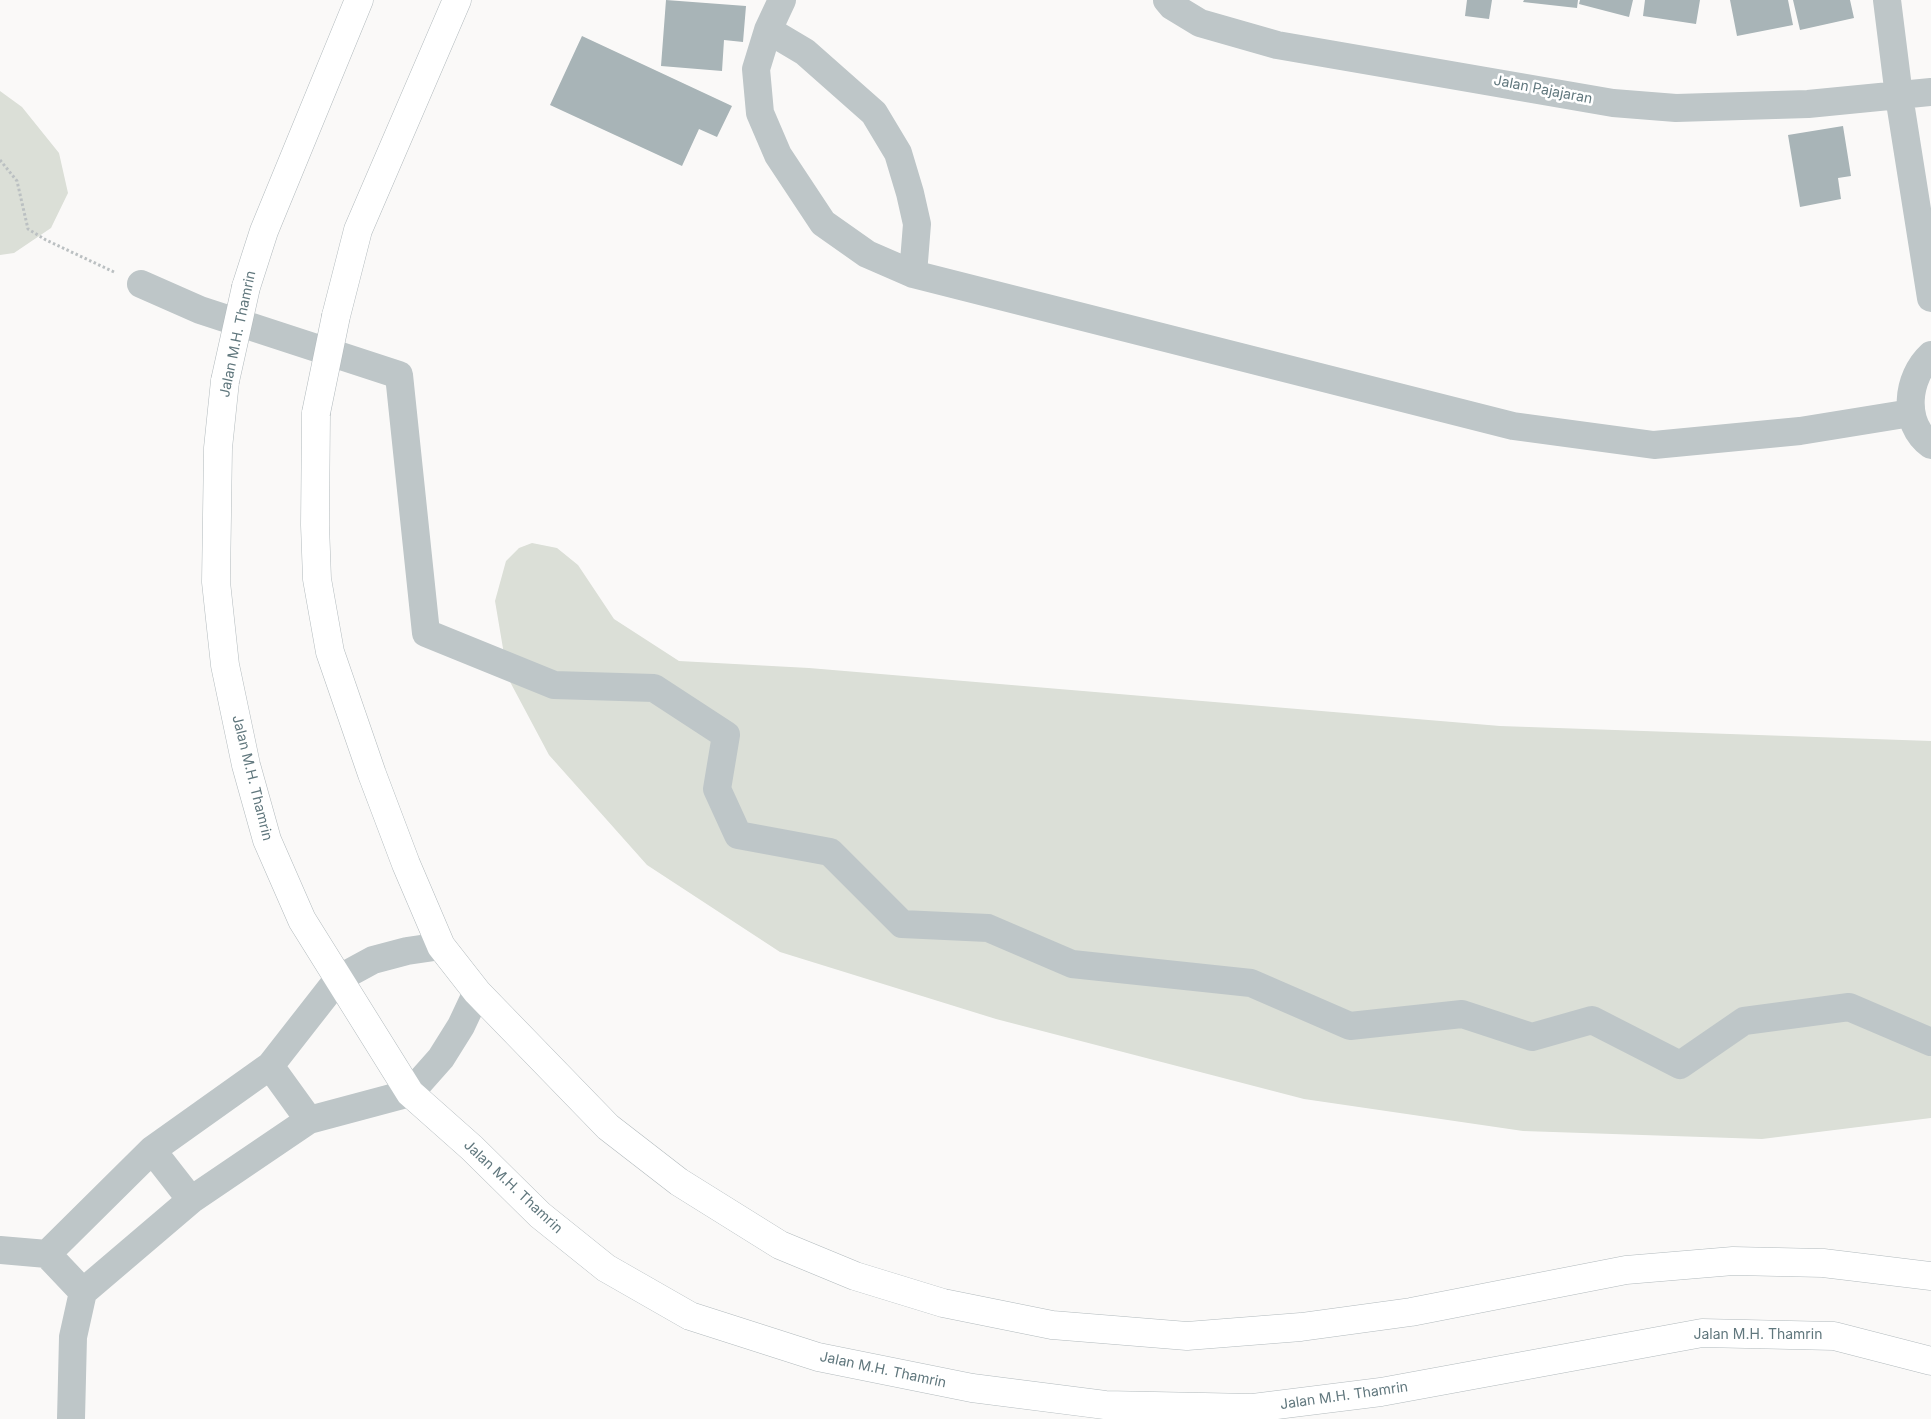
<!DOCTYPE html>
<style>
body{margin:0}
canvas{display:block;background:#faf9f8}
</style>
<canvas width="1931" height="1419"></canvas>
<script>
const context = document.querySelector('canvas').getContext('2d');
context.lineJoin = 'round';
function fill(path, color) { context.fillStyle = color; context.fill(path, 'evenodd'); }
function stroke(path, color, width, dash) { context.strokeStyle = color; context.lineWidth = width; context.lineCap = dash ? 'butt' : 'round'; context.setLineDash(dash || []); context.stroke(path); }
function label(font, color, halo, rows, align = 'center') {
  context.font = font + ' Inter,sans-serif'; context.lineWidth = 5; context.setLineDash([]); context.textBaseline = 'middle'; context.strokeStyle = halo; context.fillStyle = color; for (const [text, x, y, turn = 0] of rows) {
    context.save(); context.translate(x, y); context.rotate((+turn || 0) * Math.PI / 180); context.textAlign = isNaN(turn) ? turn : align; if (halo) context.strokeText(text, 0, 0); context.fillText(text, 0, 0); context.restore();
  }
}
fill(new Path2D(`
 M0 91 22 107 59 153 68 193 51 228 14 253 0 255Z
 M532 543 557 548 578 565 614 619 679 661 809 668 1500 726 1931 741V1118L1762 1139 1523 1131 1304 1099 996 1019 780 952 647 865 549 755 508 678 495 601 506 561 519 548Z`), '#dbdfd7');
fill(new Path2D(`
 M666 0 746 6 743 42 724 40 722 71 661 66Z
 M1467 0H1492L1489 19 1465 16Z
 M1524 0H1578L1577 8 1523 2Z
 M1580 0H1633L1629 17 1579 4Z
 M1645 0H1700L1696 24 1643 16Z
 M1730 0H1788L1793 25 1737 36Z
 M1793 0H1850L1854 18 1800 30Z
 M582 36 732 106 717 137 699 129 682 166 550 105Z
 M1843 126 1851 176 1838 178 1841 199 1800 207 1788 135Z`), '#a8b4b7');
const major = new Path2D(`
 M246 287 264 231 359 0
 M336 316 358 230 457 0
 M225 381 218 448 216 582 225 665 246 765 267 840 302 920 410 1093 472 1148 540 1215 606 1268 690 1316 818 1357 972 1388 1105 1405 1253 1408 1381 1392 1702 1333 1834 1336 1931 1361
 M316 413 315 525 317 579 330 652 372 774 406 864 441 946 477 992 608 1127 679 1182 780 1245 855 1276 943 1303 1052 1325 1187 1336 1301 1327 1411 1312 1626 1270 1733 1261 1823 1263 1931 1276`);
stroke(major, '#b2babd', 29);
stroke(new Path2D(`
 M0 160 17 181 28 229 46 240 114 272`), '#bbc0c2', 3, [2.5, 2.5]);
stroke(new Path2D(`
 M782 0 768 30 756 69 760 113 778 155 823 223 867 254 913 274 1513 426 1654 445 1800 431 1911 413
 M1167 0 1172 6 1200 23 1277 45 1613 103 1676 108 1808 104 1931 92
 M1887 0 1899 96 1931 298
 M768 30 805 52 874 113 898 153 910 193 917 224 913 274
 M141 284 200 310 399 375 426 633 554 685 654 688 726 735 717 789 738 835 830 852 902 924 988 928 1072 964 1251 983 1350 1026 1462 1014 1532 1037 1592 1020 1680 1065 1744 1021 1849 1007 1931 1042
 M1931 355C1907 377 1901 423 1931 445
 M270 1066 309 1120
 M152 1150 191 1200
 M0 1250 47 1254 83 1292 73 1337 71 1419
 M47 1254 152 1150 270 1066 338 979 373 960 407 951 441 946
 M83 1292 191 1200 309 1120 410 1093 441 1058 461 1026 477 992`), '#bec6c8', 28);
stroke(major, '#fff', 28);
const majorBridge = new Path2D(`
 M225 381 246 287
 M316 413 336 316`);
stroke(majorBridge, '#b2babd', 29, []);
stroke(majorBridge, '#fff', 28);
label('14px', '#60777d', '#fff', [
 ["Jalan Pajajaran",1543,90,11],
 ["Jalan M.H. Thamrin",238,334,-78],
 ["Jalan M.H. Thamrin",252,778,76],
 ["Jalan M.H. Thamrin",513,1187,43],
 ["Jalan M.H. Thamrin",1758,1335],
 ["Jalan M.H. Thamrin",883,1370,12],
 ["Jalan M.H. Thamrin",1344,1396,-8]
]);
</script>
